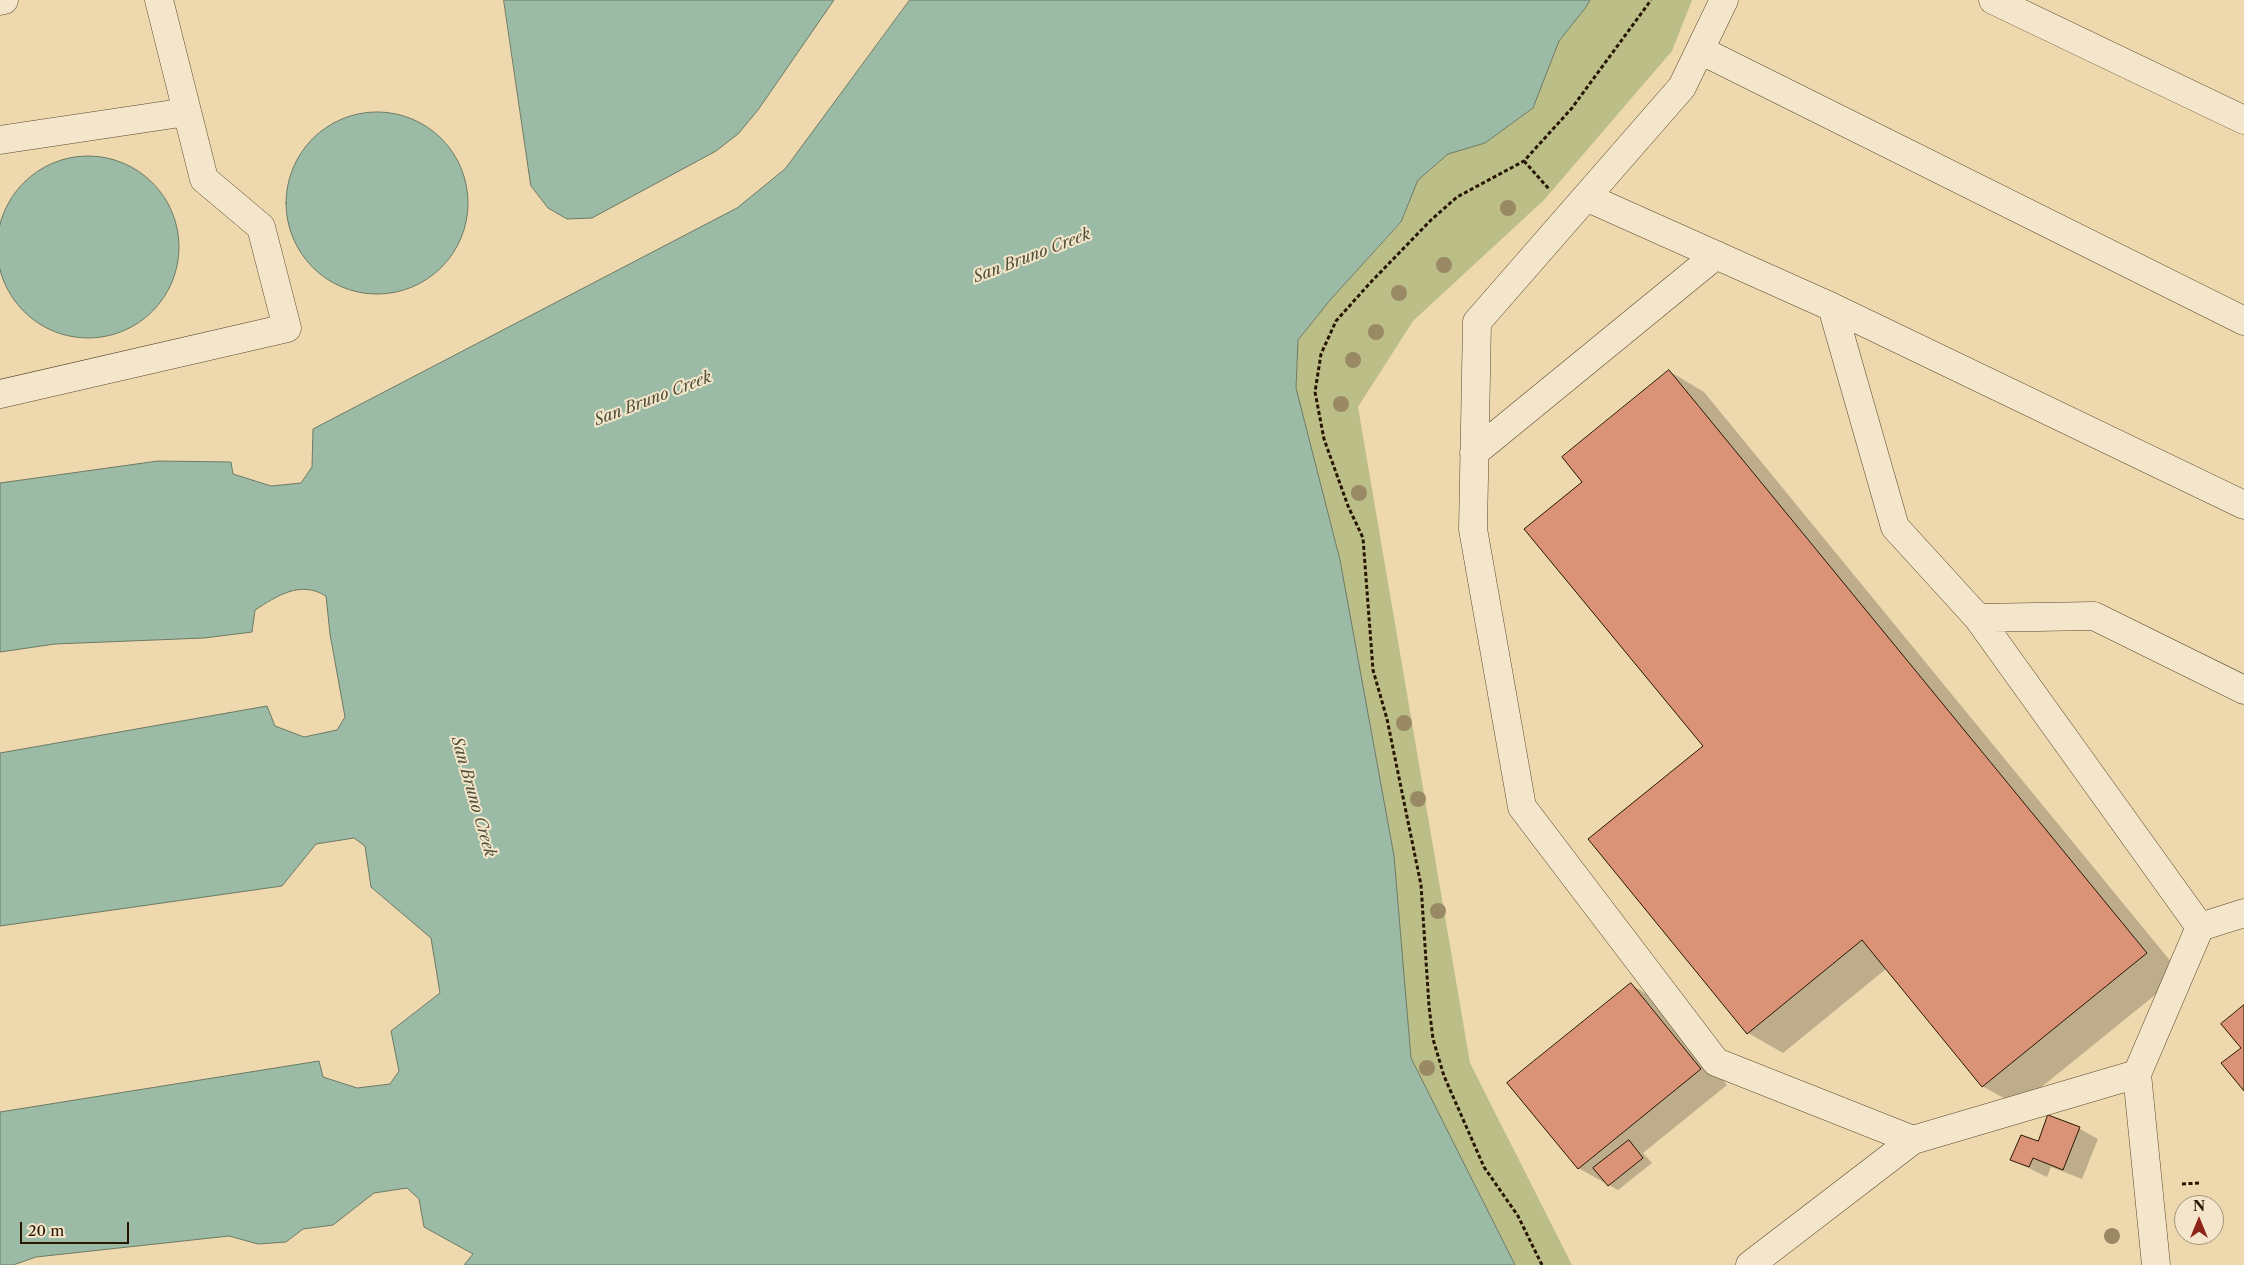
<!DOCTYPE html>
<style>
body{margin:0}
#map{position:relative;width:2244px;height:1265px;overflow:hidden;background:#eed9ae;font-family:"Libre Caslon Text",serif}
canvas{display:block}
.north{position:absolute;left:2174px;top:1195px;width:50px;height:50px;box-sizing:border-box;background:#f4e6ca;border:1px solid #a2937a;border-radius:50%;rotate:0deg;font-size:14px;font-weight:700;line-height:20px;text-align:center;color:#281602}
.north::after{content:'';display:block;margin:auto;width:18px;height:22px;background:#8f2418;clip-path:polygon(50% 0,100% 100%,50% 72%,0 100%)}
.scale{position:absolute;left:20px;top:1222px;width:109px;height:22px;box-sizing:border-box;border:2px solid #281602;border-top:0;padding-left:6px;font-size:15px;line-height:18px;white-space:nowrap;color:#281602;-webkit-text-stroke:4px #f4e6ca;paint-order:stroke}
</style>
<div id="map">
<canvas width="2244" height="1265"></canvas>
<div class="north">N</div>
<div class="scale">20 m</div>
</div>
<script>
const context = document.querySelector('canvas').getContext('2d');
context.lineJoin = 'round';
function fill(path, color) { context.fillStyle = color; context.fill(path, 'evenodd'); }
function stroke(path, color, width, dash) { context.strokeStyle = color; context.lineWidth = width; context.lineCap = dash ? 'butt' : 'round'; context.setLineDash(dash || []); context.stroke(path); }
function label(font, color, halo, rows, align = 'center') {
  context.font = font + ' "Libre Caslon Text",serif'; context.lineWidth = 4; context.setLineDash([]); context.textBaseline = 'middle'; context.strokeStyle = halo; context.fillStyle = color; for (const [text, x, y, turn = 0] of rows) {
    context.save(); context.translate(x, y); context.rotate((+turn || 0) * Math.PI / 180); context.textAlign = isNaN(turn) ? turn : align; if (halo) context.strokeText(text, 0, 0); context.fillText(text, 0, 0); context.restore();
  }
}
fill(new Path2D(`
 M1590 0H1692L1672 51 1544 200 1413 321 1358 407 1470 1063 1572 1265H1515L1411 1058 1394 856 1340 560 1296 388 1298 340 1331 299 1401 223 1418 180 1448 154 1485 143 1533 108 1559 41 1586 7Z`), '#bcbe88');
const water = new Path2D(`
 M504 0H834L758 110 738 134 716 151 592 218 567 219 548 208 531 186Z
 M910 0H1590L1586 7 1559 41 1533 108 1485 143 1448 154 1418 180 1401 222 1331 299 1298 340 1296 388 1340 560 1394 856 1411 1058 1515 1265H464L473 1254 424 1227 419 1199 407 1188 374 1193 333 1225 303 1229 286 1242 258 1244 229 1236 36 1257 13 1265H0V1112L319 1061 323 1077 357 1088 390 1084 399 1071 391 1031 440 993 431 938 371 887 365 846 354 838 316 844 282 886 0 926V753L267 706 275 726 304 737 337 730 345 717 330 634 326 596C300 580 277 596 255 610L252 632 204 638 55 644 0 652V483L158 461 231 462 233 474 271 486 301 483 312 467 313 429 737 208 785 169Z
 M286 203a91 91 0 1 1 182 0a91 91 0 1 1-182 0Z
 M-3 247a91 91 0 1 1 182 0a91 91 0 1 1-182 0Z`);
fill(water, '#9bbba6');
stroke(water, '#6d7964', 1);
fill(new Path2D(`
 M1669 371 1704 392 2181 974 2018 1106 1982 1086 1886 969 1783 1053 1748 1033 1704 746 1584 482Z
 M1631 985 1658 1000 1727 1085 1643 1153 1652 1163 1618 1190 1578 1168Z
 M2049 1117 2080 1129 2098 1139 2082 1179 2051 1167 2047 1177 2012 1160 2039 1143Z`), '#0003');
const building = new Path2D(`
 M1669 370 2147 953 1982 1087 1862 940 1747 1034 1588 839 1703 746 1524 529 1582 482 1562 457Z
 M1631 983 1701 1069 1578 1169 1507 1083Z
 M2244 1005V1091L2221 1063 2241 1048 2221 1024Z
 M2048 1115 2080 1127 2063 1170 2033 1158 2029 1167 2010 1160 2021 1135 2038 1141Z
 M1629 1140 1643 1158 1608 1186 1593 1168Z`);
fill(building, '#db9378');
stroke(building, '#281602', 1);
const minor = new Path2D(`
 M1724 0 1682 87 1477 322 1473 529 1522 807 1716 1062 1913 1140
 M1993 0 2244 120
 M0 1 4 0
 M1700 50 2244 321
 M0 140 187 112
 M1586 197 1832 307 2244 505
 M1832 307 1895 527 1978 618 2200 927
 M0 394 287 328 261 227 204 179 159 0
 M1474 453 1716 255
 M1978 618 2094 616 2244 690
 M1750 1265 1913 1140 2137 1074
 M2156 1265 2137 1074 2200 927 2244 913`);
stroke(minor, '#5a472d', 29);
stroke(new Path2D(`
 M1524 161 1549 189
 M2182 1184 2199 1183
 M1542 1265 1518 1216 1484 1167 1444 1076 1433 1039 1429 1006 1421 885 1387 719 1373 670 1363 538 1348 506 1324 439 1315 392 1321 354 1336 321 1370 283 1431 220 1457 197 1524 161 1572 108 1651 0`), '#281602', 3, [4, 2.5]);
stroke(minor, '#f4e6ca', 28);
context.fillStyle = '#998965';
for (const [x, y] of [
 [1508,208],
 [1444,265],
 [1399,293],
 [1376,332],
 [1353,360],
 [1341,404],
 [1359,493],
 [1404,723],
 [1418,799],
 [1438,911],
 [1427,1068],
 [2112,1236]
]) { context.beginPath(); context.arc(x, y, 8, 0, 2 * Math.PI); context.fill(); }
label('italic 16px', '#50503b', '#f4e6ca', [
 ["San Bruno Creek",1032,256,-21],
 ["San Bruno Creek",653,399,-21],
 ["San Bruno Creek",473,797,74]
]);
</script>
